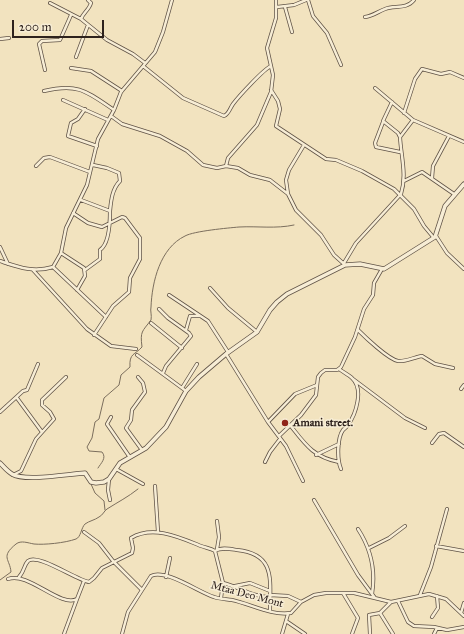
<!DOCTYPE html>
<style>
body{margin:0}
#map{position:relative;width:464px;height:634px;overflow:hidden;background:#f2e3bf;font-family:"IM FELL Great Primer",serif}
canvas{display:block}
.scale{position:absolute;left:12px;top:20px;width:92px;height:18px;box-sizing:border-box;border:2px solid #2e221d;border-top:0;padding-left:5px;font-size:12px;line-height:14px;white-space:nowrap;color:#2e221d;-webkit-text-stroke:3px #f7edd5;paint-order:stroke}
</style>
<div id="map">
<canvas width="464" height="634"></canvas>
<div class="scale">200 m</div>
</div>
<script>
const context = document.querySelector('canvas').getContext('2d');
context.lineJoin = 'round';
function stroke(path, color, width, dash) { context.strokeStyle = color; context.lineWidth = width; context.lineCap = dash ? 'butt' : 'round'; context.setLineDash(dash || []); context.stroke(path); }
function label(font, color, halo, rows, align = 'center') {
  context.font = font + ' "IM FELL Great Primer",serif'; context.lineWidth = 3; context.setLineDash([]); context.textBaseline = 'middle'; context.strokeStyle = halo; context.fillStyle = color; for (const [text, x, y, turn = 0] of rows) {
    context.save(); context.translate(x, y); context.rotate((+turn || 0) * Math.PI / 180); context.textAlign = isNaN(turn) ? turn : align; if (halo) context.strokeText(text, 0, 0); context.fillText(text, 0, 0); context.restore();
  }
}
stroke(new Path2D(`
 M98 468C101 463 107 458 102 452L89 451 87 447 92 438 95 422 99 419 104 398 119 385 121 375 130 367C129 353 135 355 142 347 140 331 142 332 151 320 152 315 150 311 151 307 152 282 160 248 185 236 194 231 228 228 239 227 258 226 276 229 294 225
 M91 484 95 493 104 501 105 510
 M0 580 11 572C10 559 0 557 16 544 21 540 28 543 34 544 44 545 65 543 76 539 81 537 81 528 85 524 89 521 95 520 99 517 103 515 104 511 107 509 118 502 128 497 138 489`), '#7b6e5d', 1);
const minor = new Path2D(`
 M308 0 313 16 327 33 341 65
 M50 3 81 19 107 40 133 54 145 63
 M277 7 294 5 306 0
 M285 7 292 32
 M365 17C373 16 377 12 385 9 394 5 406 10 414 0
 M81 19C83 13 89 10 91 3L88 0
 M0 39 9 38
 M76 57 88 25
 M143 66 183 98 224 116C229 114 230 108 233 104 239 96 264 69 271 66
 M71 68 91 71 122 91
 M45 70 39 44 42 41 60 40 71 15
 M375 88 413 120 464 142
 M271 90 278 101 280 109 276 126 326 159 336 160 362 171 394 189 414 209 424 226 434 238
 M44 91C78 83 86 91 114 110
 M63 100 108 120
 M85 109 78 119 71 123 68 136 97 146
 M404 113 415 79 422 69 441 74 450 72 464 78
 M111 116 122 124 160 136 187 151 203 165 217 168 226 166 228 158 257 125 271 92 273 75 267 48 276 18V0
 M383 122 375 143 376 147 400 152
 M400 137 413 120
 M304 145 289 170 286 180 288 194 296 210 321 235 334 255 344 264
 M93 165 107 168 119 173 120 181C112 189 111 201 110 211
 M36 166 44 158 50 157 90 172
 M226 166 238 168 250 175 270 180 288 194
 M432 178 433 166 449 136
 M404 181 422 172 454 194
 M81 200 110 211C110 222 109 244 100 250V259L85 270
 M73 213 88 223 102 227 122 217 125 218 140 238V259L130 278 129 292 113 306 94 335
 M436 236 447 253 464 269
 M0 247 8 264
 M61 253 84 268 85 276 77 290
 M0 261C18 267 33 273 53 267L61 253 66 228 87 185 98 139 114 110 121 92 155 52 163 32 172 0
 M344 263 356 243 401 194C407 175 401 156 400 137L398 133 383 121 392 102
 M53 267 106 317
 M33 270 87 329 111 346 136 349
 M210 288 228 308 257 332
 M169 295 208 321 228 352
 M159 309 168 318 189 333 191 336 166 366 163 373
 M151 323 182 348
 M186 330 190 316H199
 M358 330C365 337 388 359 398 361 405 362 415 357 422 356L435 364 453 368
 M226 354 268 422 286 446 303 481
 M137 355 186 391
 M339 369C343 372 349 375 352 378 364 389 356 414 348 425 347 427 345 428 343 430 337 438 337 460 341 469
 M138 377 143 383 145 392 132 410 131 420 126 428 142 450
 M353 379 405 418 425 428
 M182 388 197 364
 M461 389 464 385
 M17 398 42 432
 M0 412 23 391 27 390 38 364
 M111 417 107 424 129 456
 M268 422 295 394 317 385
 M290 425C305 444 313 457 339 462
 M279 436 301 415 316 395 318 377 321 373 325 370H337L341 367 355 337 364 309 373 295 374 283 382 269
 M432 443 439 434 444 433 464 447
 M316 455 339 444
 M265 462 270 452 280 439
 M116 469 143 484
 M13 475 21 471 36 439 54 419 50 412 42 405V400L66 377
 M109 479 108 490 110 500
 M155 486 158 532
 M314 500 358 575 375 598
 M217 521 219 537 217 549
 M358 529C371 549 376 570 372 594
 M84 532 99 543 113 561 142 590
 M436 546 464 551
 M369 548 389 538 405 526
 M215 551C221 547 230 549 237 550 276 554 270 580 270 611
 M19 577C24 572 24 565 28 561 38 553 76 580 89 582L94 578 102 568 132 553 133 548 131 538C153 525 179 537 201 546 206 548 211 548 215 551L223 583 221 598
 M166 577 170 558
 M8 579C28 571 60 608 77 599L84 581
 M223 583C240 587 252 597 270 597
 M235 586 250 583 270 591
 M343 593 358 618 352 634
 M270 595 288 596 301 602
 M420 595 431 567 447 509
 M398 601 408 622 414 626 434 627 447 630 464 627
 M380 613 393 634
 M461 613 464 603
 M432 617 438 608 437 596
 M286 621 305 634
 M64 634 77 599
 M122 634 128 612 151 576C165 568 200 593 214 597 219 599 226 599 232 600 251 604 271 616 291 613L301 602 314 595 326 593H354L391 602 429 594 446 599 464 616
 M282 634 288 614
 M370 634 369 615 380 613 391 602
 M434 634 437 628`);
const tertiary = new Path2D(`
 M0 463C4 467 7 471 12 474 25 482 68 474 85 473L91 482 96 483 104 482 109 479 120 463 146 448 166 427 186 391 199 377 226 354 257 332 270 310 277 302 287 294 345 265 360 264 384 269 435 237 445 206 464 184`);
stroke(minor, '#5f5246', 4);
stroke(tertiary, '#5f5246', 5);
stroke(minor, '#f7edd5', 2.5);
stroke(tertiary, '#f7edd5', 3.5);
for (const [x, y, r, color] of [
 [285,423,4,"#8f2418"]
]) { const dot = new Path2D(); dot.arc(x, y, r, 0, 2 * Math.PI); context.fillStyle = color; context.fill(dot); stroke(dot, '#f7edd5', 1.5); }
label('bold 11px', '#2e221d', '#f7edd5', [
 ["Amani street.",293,423]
], 'left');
label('11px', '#2e221d', '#f7edd5', [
 ["Mtaa Deo Mont",247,595,15]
]);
</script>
